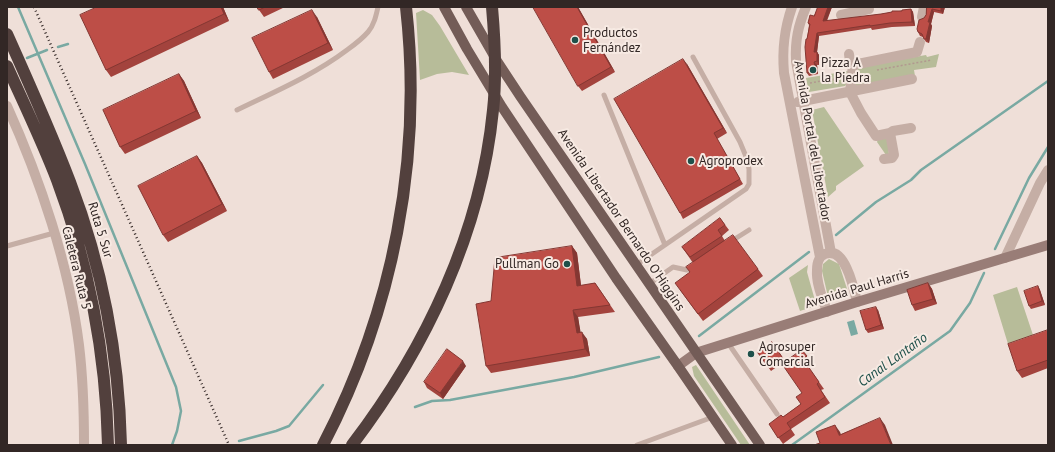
<!DOCTYPE html>
<meta charset="utf-8">
<style>
body{margin:0}
#map{position:relative;width:1055px;height:452px;overflow:hidden;background:#efdfd8;font-family:"PT Sans",sans-serif}
canvas{display:block}
.frame{position:absolute;inset:0;border:8px solid #322725;pointer-events:none}
</style>
<div id="map">
<canvas width="1055" height="452"></canvas>
<div class="frame"></div>
</div>
<script>
const context = document.querySelector('canvas').getContext('2d');
context.lineJoin = 'round';
function fill(path, color) { context.fillStyle = color; context.fill(path, 'evenodd'); }
function stroke(path, color, width, dash) { context.strokeStyle = color; context.lineWidth = width; context.lineCap = dash ? 'butt' : 'round'; context.setLineDash(dash || []); context.stroke(path); }
function label(font, color, halo, rows, align = 'center') {
  context.font = font + ' "PT Sans",sans-serif'; context.lineWidth = 4; context.setLineDash([]); context.textBaseline = 'middle'; context.strokeStyle = halo; context.fillStyle = color; for (const [text, x, y, turn = 0] of rows) {
    context.save(); context.translate(x, y); context.rotate((+turn || 0) * Math.PI / 180); context.textAlign = isNaN(turn) ? turn : align; if (halo) context.strokeText(text, 0, 0); context.fillText(text, 0, 0); context.restore();
  }
}
fill(new Path2D(`
 M423 10 432 15 440 26 469 75 452 72 437 74 420 80 416 13Z
 M939 54 936 67 914 70 915 76 855 86 858 67 926 55 927 57Z
 M848 71V82L845 86 809 92 806 78Z
 M824 107 864 166 836 186V190L828 197 812 110Z
 M887 137 889 154 886 155 877 142 878 139Z
 M829 259 839 264 849 295 829 301 822 271 823 264Z
 M808 265 807 272 816 304 812 307 800 311 789 278Z
 M1017 287 1033 335 1008 344 993 295Z
 M696 365 750 445H741L694 376 692 367Z`), '#b7bc99');
fill(new Path2D(`
 M854 320 858 334 851 336 847 322Z`), '#79a9a2');
stroke(new Path2D(`
 M18 7 85 164 176 387 181 411 177 431 172 445
 M58 47 68 44
 M27 58 47 50
 M836 235 876 202 911 180 921 170 1048 81
 M995 249 1029 178 1048 147
 M699 336 809 252
 M415 407 432 401 450 400 574 377 659 357
 M239 441 276 431 289 426 323 385
 M792 445 950 331 970 303 984 273`), '#79a9a2', 2.5);
stroke(new Path2D(`
 M877 70 932 60
 M833 79 839 85
 M810 83 843 77`), '#b1988f', 1.5, [2, 2]);
stroke(new Path2D(`
 M604 95 665 245
 M237 110C274 92 314 75 347 50 354 45 362 39 368 32 374 25 376 16 378 7
 M730 242 749 230
 M7 246 54 233
 M636 265 746 189 749 184V169L747 159 740 142 693 57
 M649 284 673 267 687 270 694 267
 M728 343 777 414
 M637 445 713 417`), '#c5aea5', 5);
stroke(new Path2D(`
 M792 7C784 30 782 49 784 73L820 257
 M806 7C798 26 795 41 796 61L831 253
 M841 15 869 9
 M922 17 924 7
 M849 54 850 62 853 65
 M798 102 912 79
 M7 106C40 179 69 265 79 345 83 378 84 411 84 445
 M890 133 893 131 911 128
 M884 159 892 158 894 155 890 133 876 136 861 113 850 92 853 65 917 52 920 42
 M1005 258 1040 183 1048 170
 M827 312C823 299 816 284 817 270 817 263 818 257 825 254 845 245 854 289 857 302`), '#c5aea5', 10);
stroke(new Path2D(`
 M678 366 696 353 702 351 857 302 1048 245`), '#997d77', 10);
stroke(new Path2D(`
 M444 7 467 49 502 107 616 278 678 366 732 445
 M466 7 497 61 520 96 760 445`), '#735c57', 10);
stroke(new Path2D(`
 M7 34C29 83 51 132 70 182 102 266 119 355 121 445
 M7 66C24 104 42 141 57 180 89 265 106 355 108 445
 M323 445C393 311 423 158 406 7
 M352 445C426 348 481 232 493 110 497 75 495 41 492 7`), '#52403d', 12);
stroke(new Path2D(`
 M34 7 229 445`), '#322725', 2.5, [1, 3]);
fill(new Path2D(`
 M97 7H223L229 21 111 77 106 70Z
 M257 7H285L264 17Z
 M533 7H578L615 72 582 91 578 86Z
 M818 7H832L827 21 881 14 911 9 913 12 915 26 892 27 872 30 871 28 819 36 817 52 819 55V65H817L818 74 809 76 807 73V39L809 25 808 23 814 16Z
 M927 7H945L943 14 934 12 931 24 932 26 929 43 926 42 923 37 920 36 918 32 926 15Z
 M317 17 333 50 273 79 269 72Z
 M687 64 727 133 717 139 743 184 683 219 680 213Z
 M179 74 184 81 201 118 125 154 120 147Z
 M197 156 202 163 227 211 168 242 163 235Z
 M720 218 729 230 722 236 725 241 758 269 763 276 703 321 680 290 690 272 693 263 682 247Z
 M572 246 577 253 581 286 595 283 615 312 578 317 580 332 587 339 590 356 491 373 486 366 491 301Z
 M928 283 932 289 937 304 915 311 912 305Z
 M1038 286 1040 290 1045 305 1031 309 1029 306Z
 M878 310 884 329 868 333 866 330Z
 M1048 330V368L1022 378 1017 371Z
 M772 342 785 361 771 371 758 353Z
 M802 350 811 362 807 365 824 389 821 390 830 403 791 429 795 435 783 444 769 424 783 417 801 404 802 393Z
 M466 366 443 399 427 388 424 382Z`), '#a3433d');
fill(new Path2D(`
 M221 7H223L229 21 224 14Z
 M577 7H578L615 72 611 67Z
 M828 7H832L825 24 823 21Z
 M941 7H945L943 14 941 11Z
 M911 9 913 12 915 26 912 22Z
 M932 9 934 12 931 24 932 26 929 43 926 39 928 22Z
 M312 10 317 17 333 50 328 43Z
 M817 33 819 36 817 52 819 55V65L817 61 814 52Z
 M683 59 687 64 727 133 723 128Z
 M814 62 817 65 818 74 816 71Z
 M179 74 184 81 201 118 196 111Z
 M197 156 202 163 227 211 222 204Z
 M572 246 577 253 582 293 577 286Z
 M928 283 932 289 937 304 933 299Z
 M1038 286 1040 290 1045 305 1042 301Z
 M876 307 878 310 884 329 881 325Z
 M573 310 578 317 582 340 577 333Z
 M582 332 587 339 590 356 585 349Z
 M463 361 466 366 443 399 440 393Z
 M880 418 885 425 893 445H891Z
 M835 425 840 432 844 442 839 435Z`), '#843732');
const building = new Path2D(`
 M97 7H221L224 14 106 70 80 15Z
 M257 7H265L259 10Z
 M533 7H577L611 67 578 86Z
 M818 7H828L823 21 881 14 892 12V11H902V10L911 9 912 22 890 23 870 26V25L817 33 814 52H817V61L814 62 816 71 807 73 805 47 806 39H807L810 24 808 23 810 15 814 16Z
 M927 7H941V11L932 9 928 22H930L926 39H924L922 34 918 32 917 29 919 20 924 18 926 15Z
 M312 10 328 43 269 72 252 38Z
 M683 59 723 128 714 133 740 179 680 213 614 99Z
 M179 74 196 111 120 147 103 110Z
 M197 156 222 204 163 235 138 186Z
 M720 218 725 225 718 230 722 236 690 257 682 247Z
 M733 235 758 269 698 314 675 283 690 272 686 267Z
 M572 246 577 286 595 283 610 305 573 310 577 333 582 332 585 349 486 366 476 304 491 301 495 258Z
 M928 283 933 299 912 305 907 290Z
 M1038 286 1042 301 1029 306 1024 291Z
 M876 307 881 325 866 330 860 311Z
 M1048 330V360L1017 371 1008 344Z
 M772 342 782 357 768 367 758 353Z
 M447 349 463 361 440 393 424 382Z
 M802 350 807 356 803 359 819 382 817 384 825 397 787 423 791 429 778 438 769 424 781 415 783 417 801 404 796 397 802 393 782 364Z
 M880 418 891 445H814L820 443 816 432 835 425 839 435Z`);
fill(building, '#bd4e47');
stroke(building, '#843732', 1);
for (const [x, y, r, color] of [
 [575,40,4,"#1e504a"],
 [813,70,4,"#1e504a"],
 [691,161,4,"#1e504a"],
 [567,264,4,"#1e504a"],
 [751,354,4,"#1e504a"]
]) { const dot = new Path2D(); dot.arc(x, y, r, 0, 2 * Math.PI); context.fillStyle = color; context.fill(dot); stroke(dot, '#f7eae3', 1.5); }
label('13px', '#322725', '#f7eae3', [
 ["Productos",583,33],
 ["Fernández",583,48],
 ["Pizza A",821,63],
 ["la Piedra",821,78],
 ["Agroprodex",699,161],
 ["Pullman Go",559,264,"right"],
 ["Agrosuper",759,347],
 ["Comercial",759,362]
], 'left');
label('13px', '#322725', '#f7eae3', [
 ["Avenida Portal del Libertador",812,141,80],
 ["Avenida Libertador Bernardo O'Higgins",621,220,56],
 ["Ruta 5 Sur",100,230,73],
 ["Caletera Ruta 5",76,268,76],
 ["Avenida Paul Harris",857,289,-17]
]);
label('italic 14px', '#1e504a', '#f7eae3', [
 ["Canal Lantaño",893,360,-36]
]);
</script>
